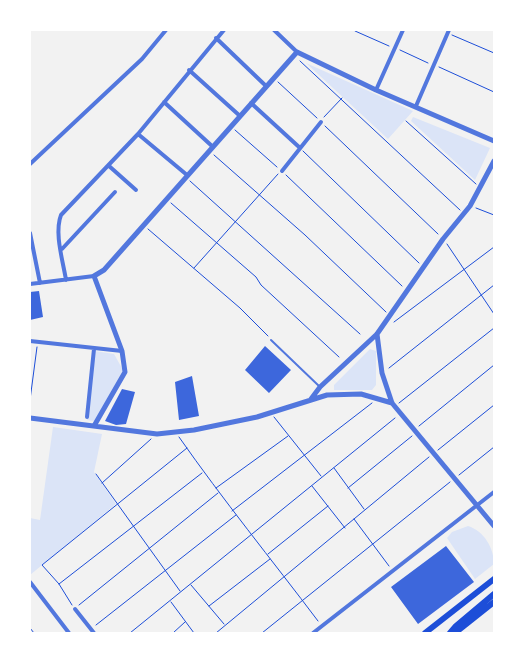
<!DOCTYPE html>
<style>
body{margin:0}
#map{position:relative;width:524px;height:663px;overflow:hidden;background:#f2f2f2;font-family:Raleway,sans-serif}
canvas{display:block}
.frame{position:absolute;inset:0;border:31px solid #fff;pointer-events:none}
</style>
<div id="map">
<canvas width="524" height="663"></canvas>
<div class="frame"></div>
</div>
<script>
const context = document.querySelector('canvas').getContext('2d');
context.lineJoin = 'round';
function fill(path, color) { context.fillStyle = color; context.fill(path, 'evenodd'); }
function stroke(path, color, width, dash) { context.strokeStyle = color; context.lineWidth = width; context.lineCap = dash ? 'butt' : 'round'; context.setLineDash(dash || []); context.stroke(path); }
fill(new Path2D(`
 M306 63 413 111 388 139Z
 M413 117 490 148 475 180 411 121Z
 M370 349 376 351V385L372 390H334V385Z
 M95 351 114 354 123 370 95 421 87 420Z
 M53 427 102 434 94 472 116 504 30 575V518L40 520Z
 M468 526C484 531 494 548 494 564L475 579 447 538 452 532Z`), '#dbe4f7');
fill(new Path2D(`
 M39 291 43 317 30 320V292Z
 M265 346 291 370 269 393 245 370Z
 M192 376 199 416 179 420 175 382Z
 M122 389 135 392 126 424 116 425 105 421Z
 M446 546 474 582 418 624 391 587Z`), '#3d67dc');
stroke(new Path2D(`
 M355 31 389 46
 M452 35 494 53
 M400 50 428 63
 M300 61 460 210
 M439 67 494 92
 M278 82 317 118
 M324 117 342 98
 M406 121 476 184
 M325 126 438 234
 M235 130 277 167
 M303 151 419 263
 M214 155 305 235 386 312
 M286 175 402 286
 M190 181 360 334
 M171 203 256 277 261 285 339 357
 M476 208 494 215
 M148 229 240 308 268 336
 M447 244 494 314
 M194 268 278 174
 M394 322 494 247
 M389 368 494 285
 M30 400 37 347
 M399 403 494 328
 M274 417 321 476
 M419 426 494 365
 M179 437C223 500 272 560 318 621
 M438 450 494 405
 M334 468 364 509
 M96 474 180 591
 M459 475 494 447
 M102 483 151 439
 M312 486 345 528
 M216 488 288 436
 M348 488 412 436
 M232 511 372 403
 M354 519 389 566
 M268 554 328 506
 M59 584 202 473
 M191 585 224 624
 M171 602 194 633
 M72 605 59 584 42 565 187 448
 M79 605 218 493
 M209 606 270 559
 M96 625 236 515
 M30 628 34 633
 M130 633 395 418
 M173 633 185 622
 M216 633 429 457
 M262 633 450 482`), '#1d4ed8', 1);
stroke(new Path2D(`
 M271 340 320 387`), '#5277de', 2);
stroke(new Path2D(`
 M274 30 297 52
 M216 38 266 86
 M189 70 240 116
 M376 90 403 30
 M164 102 213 147
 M251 103 299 147
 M416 106 449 30
 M138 134 187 175
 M30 164 142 59 166 30
 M109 166 136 190
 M282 171 321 122
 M30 233 40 283
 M62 249 115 192
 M66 280C63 261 54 233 61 215L138 134 224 30
 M30 284 94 276
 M30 341 122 351
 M87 417 94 349
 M30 582 69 633
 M75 609 94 633
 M313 633 494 492`), '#5277de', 4);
stroke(new Path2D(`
 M377 334 382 373 392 403 494 526
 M311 399 320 387 377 334 443 239 470 206 494 161
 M30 418 157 434 194 430 257 417 327 395 361 394 392 403
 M94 426 125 372 122 351 94 276 104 270 297 52 376 90 494 141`), '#5277de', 5);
stroke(new Path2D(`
 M425 633 494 579
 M450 633 456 626 494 594
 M455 633 494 602`), '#1d4ed8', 6);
</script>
